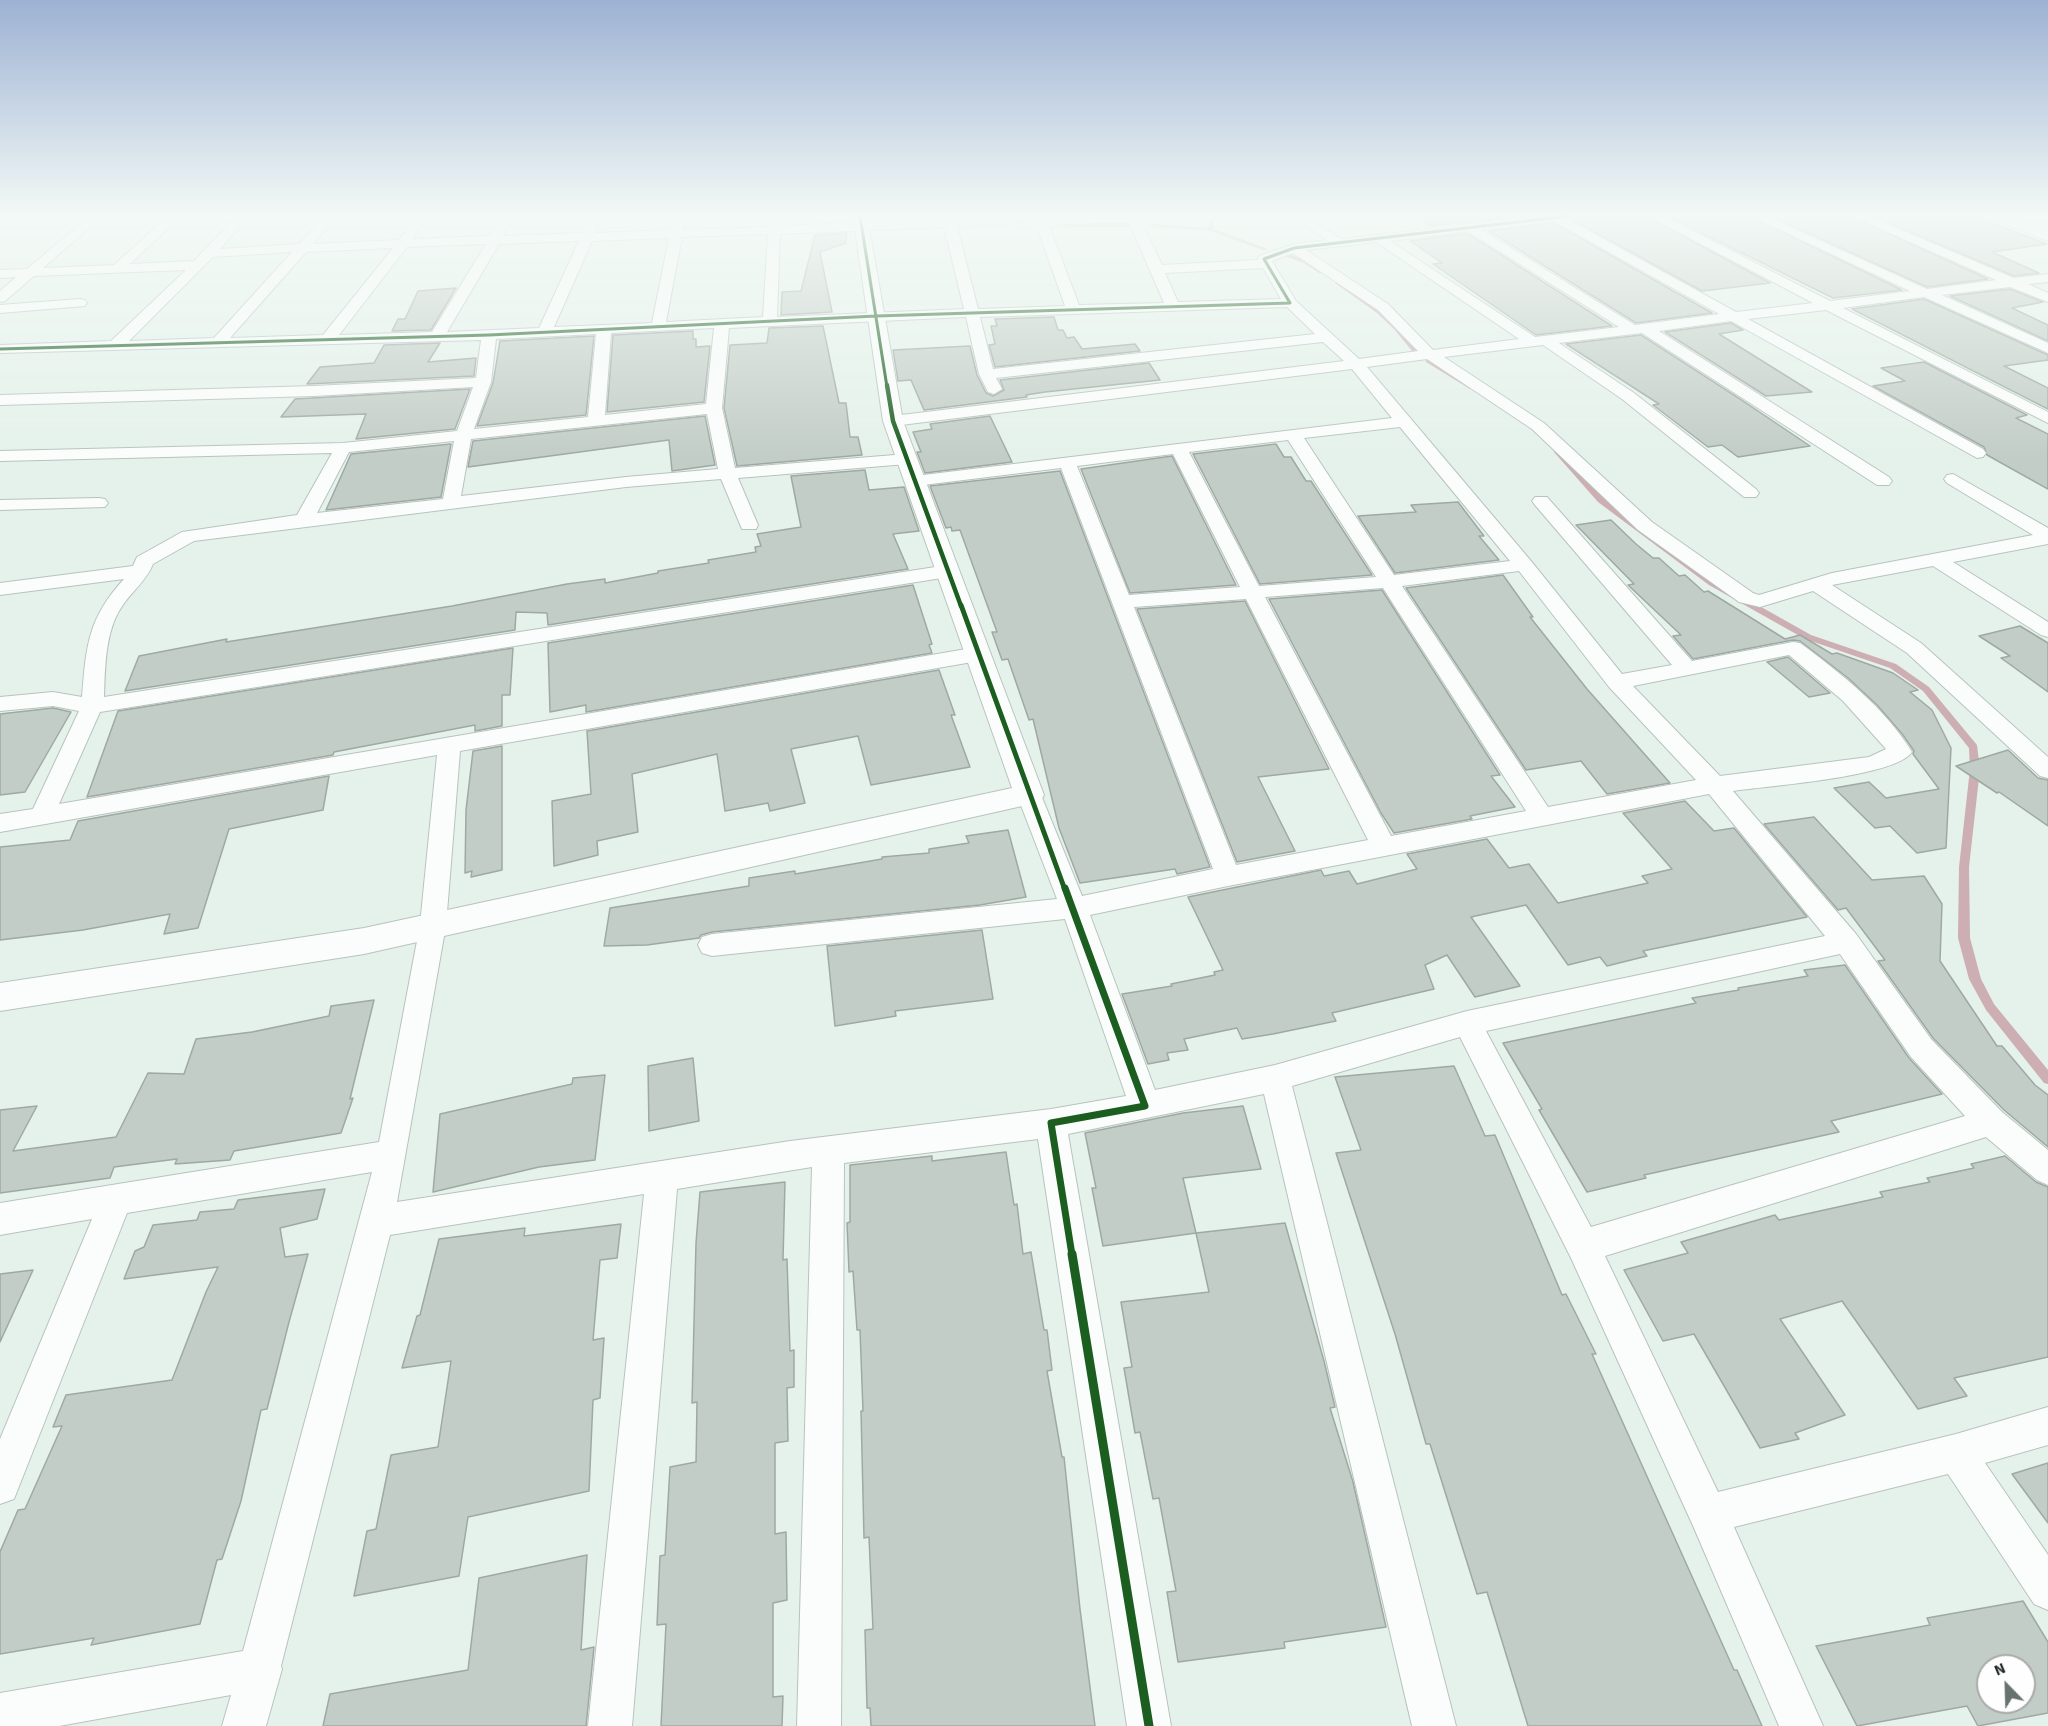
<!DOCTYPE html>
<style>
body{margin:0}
#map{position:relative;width:2048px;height:1726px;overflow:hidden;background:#e5f2eb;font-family:"Source Sans 3",sans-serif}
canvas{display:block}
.north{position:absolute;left:1976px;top:1654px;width:60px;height:60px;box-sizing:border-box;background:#fefefe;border:2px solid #a8aba9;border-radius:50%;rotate:337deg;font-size:16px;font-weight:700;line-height:24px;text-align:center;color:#262f2a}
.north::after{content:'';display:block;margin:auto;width:21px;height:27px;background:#69736e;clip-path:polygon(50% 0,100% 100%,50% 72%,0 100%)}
</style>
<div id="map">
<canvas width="2048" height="1726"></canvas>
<div class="north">N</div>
</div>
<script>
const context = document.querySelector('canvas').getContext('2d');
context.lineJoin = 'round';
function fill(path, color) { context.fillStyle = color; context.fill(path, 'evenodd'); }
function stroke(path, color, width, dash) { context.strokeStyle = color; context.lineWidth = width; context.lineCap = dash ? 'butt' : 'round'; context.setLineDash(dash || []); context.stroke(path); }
fill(new Path2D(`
 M1035 216H1041L1066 223H1129L1132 225 1129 227H1066Z
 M1215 216H1220L1214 222V229L1268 249 1263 250 1211 231 1149 226 1152 224 1208 228 1209 221Z
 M1283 252 1308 261 1324 272 1319 273 1304 263 1281 255Z
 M1335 281H1339L1381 311 1398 327 1417 350V352H1413L1394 329 1377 313 1335 283Z
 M1426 360H1430L1475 388 1470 389 1426 362Z
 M1554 450H1558L1604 498 1715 581 1811 635 1896 664 1929 687 1977 745 1980 769 1969 867 1970 938 1981 979 1994 1004 2048 1070V1084L2044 1083 1986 1010 1969 979 1958 938 1959 867 1970 769 1969 748 1923 691 1890 668 1805 639 1709 585 1598 502 1554 452Z`), '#cdaeb3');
const building = new Path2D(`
 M1413 216H1523L1430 226Z
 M1577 216H1646L1770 283 1702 291 1573 220Z
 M1667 216H1749L1902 290 1833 298Z
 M1771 216H1850L1988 279 1927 287Z
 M1873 216H1973L2047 244 1992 252 2039 273 2014 276Z
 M1554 223 1712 313 1636 323 1489 231Z
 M847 233 846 243 820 252 832 312 781 315 782 292 801 291 815 235Z
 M1467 233 1612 326 1536 335 1433 264 1442 263 1410 241Z
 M456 288 431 330 392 331 398 319H405L418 291Z
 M2010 289 2043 302 2012 308 2048 325V341L1950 296Z
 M1924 299 2048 355V360L2004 366 2048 388V409L1852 309Z
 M1054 317 1058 330H1063L1067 338 1074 337 1082 349 1135 344 1140 351 995 367 989 345 995 344 991 326H997L995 319Z
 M1731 323 1743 330 1719 334 1812 392 1766 396 1665 332Z
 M823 326 839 403H846L850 437H858L862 455 737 466 724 408 730 345 767 343 769 328Z
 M693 331V339H696V347L710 346 704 402 607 412 613 335Z
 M1641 335 1740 399 1810 446 1738 457 1722 445 1708 447 1653 405 1659 404 1566 344Z
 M594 336 586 415 477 426 493 383 500 341Z
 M440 343 428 362 476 358 474 376 307 384 320 367 374 363 384 345Z
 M970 346 977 375 986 393 993 396 1004 390 1000 380 1149 363 1160 380 1045 392 1026 395 1027 397 924 410 911 380 898 381 893 350Z
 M1924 362 2027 415 2016 418 2048 434V489L1987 455 1984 447 1873 386 1905 381 1881 368Z
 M470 389 455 429 356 439 366 414 281 417 295 399Z
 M705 416 715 465 672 471 669 440 468 467 473 441Z
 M990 416 1012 462 925 473 917 452H921L913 432 932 429 930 424Z
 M451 444 441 497 326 510 351 454Z
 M1276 444 1284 457H1291L1306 481H1311L1372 575 1260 584 1193 454Z
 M1172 456 1236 585 1130 593 1081 469Z
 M865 470 869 490 904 487 919 531 893 534 908 569 548 625 547 613 516 612 515 630 125 691 139 656 227 639 226 642 452 606 567 584 605 579V583L658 573V571L709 563 708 560 756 552 755 547 761 546 757 534 801 527 791 476Z
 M1060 471 1210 867 1177 874 1175 869 1080 883 1059 828 1033 719 1029 720 1008 659 1002 660 992 632H997L960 530 952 531 951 527 946 528 930 486Z
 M1458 502 1484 536H1479L1499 560 1395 573 1358 516 1416 512 1411 505Z
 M1611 520 1636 544 1653 558H1659L1679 576 1685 575 1704 592 1708 591 1785 639 1800 635 1832 654 1837 653 1893 673 1918 690 1910 692 1932 710 1951 748 1946 848 1917 853 1890 826 1875 828 1834 788 1869 782 1886 798 1939 789 1913 754 1914 751 1903 735 1877 705 1848 678 1800 641 1793 640 1693 659 1673 636 1681 635 1628 585 1634 584 1576 525Z
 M1503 575 1533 617H1530L1587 689 1670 783 1607 794 1581 761 1526 770 1406 588Z
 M913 585 932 644 929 645 932 653 586 712V705L550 712 548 643Z
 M1382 590 1500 775 1491 776 1515 807 1470 816 1472 819 1394 833 1381 813 1269 599Z
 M1245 601 1329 769 1258 777 1295 851 1237 862 1137 609Z
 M2020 626 2048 643V692L2001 658 2010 656 1979 636Z
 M513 648 510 695H502V726L475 731V725L334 752 333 755 87 797 118 711Z
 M1788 657 1830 693 1809 697 1767 662Z
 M939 670 955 715H951L970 767 871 785 858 736 791 749 805 803 770 811 768 803 725 811 717 754 632 774 638 832 597 841 598 855 554 866 552 801 591 794 587 731Z
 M53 708 71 712 25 792 0 795V714Z
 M502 746V870L471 877 472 871 465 873 466 810 473 751Z
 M2008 750 2038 778 2048 780V826L1999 792 1997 793 1956 766Z
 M329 776 323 810 229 829 198 928 164 934 170 914 83 930 0 940V847L70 840 78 821Z
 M1685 801 1714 831 1734 828 1807 917 1643 951 1647 956 1607 966 1600 957 1568 965 1526 905 1471 917 1520 986 1475 997 1447 955 1425 965 1434 989 1332 1013 1336 1021 1273 1034 1242 1039 1237 1028 1184 1039 1188 1050 1167 1053 1169 1060 1148 1064 1122 994 1172 986 1171 984 1215 975 1214 972 1223 970 1188 897 1321 870 1324 876 1349 871 1357 884 1417 869 1407 854 1487 839 1509 868 1529 864 1558 903 1648 883 1642 876 1672 869 1623 813Z
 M1814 817 1872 880 1924 876 1942 904 1940 961 1997 1046H2002L2035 1085 2048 1095V1147L2004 1110 1933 1038 1878 961 1885 960 1846 908 1838 910 1764 824Z
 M1008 830 1026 897 980 905 712 932 701 935 699 938 647 945 604 946 610 908 749 886V878L795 871V874L882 859V857L929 853V849L969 843 966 836Z
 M982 930 993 999 895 1011 896 1016 835 1026 827 946Z
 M1845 965 1909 1058 1942 1094 1831 1121 1839 1132 1644 1175 1646 1178 1587 1192 1539 1110 1542 1109 1503 1043 1696 1003 1692 998 1739 990 1738 988 1808 976 1804 970Z
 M374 1000 350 1099 353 1098 341 1133 234 1151 230 1160 175 1164 177 1159 114 1167 110 1178 0 1193V1110L37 1106 13 1151 116 1137 148 1073 184 1074 196 1039 252 1032 329 1016 331 1006Z
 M693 1058 699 1121 649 1131 648 1066Z
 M1454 1066 1485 1136 1495 1135 1562 1295 1566 1294 1596 1354H1592L1734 1670H1737L1762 1726H1528L1487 1592 1477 1594 1430 1444H1426L1395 1334 1336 1153 1361 1150 1335 1077Z
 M605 1075 595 1160 539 1167 433 1192 440 1114 572 1084 573 1078Z
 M1243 1106 1261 1169 1183 1178 1196 1233 1103 1246 1092 1188H1096L1085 1133 1183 1113Z
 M1006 1152 1014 1205 1017 1204 1023 1254 1031 1252 1044 1330H1047L1052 1370 1047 1371 1062 1457H1064L1080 1609 1095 1726H871L870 1708H867L865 1630 873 1629 869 1537 864 1538 861 1411H863L860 1330H857L853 1271 849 1272 847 1223 850 1222V1165L932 1156V1161Z
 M2005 1156 2036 1182 2048 1187V1357L1954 1378 1967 1396 1918 1409 1842 1301 1780 1319 1845 1415 1795 1433 1799 1439 1760 1448 1694 1334 1663 1341 1624 1270 1688 1253 1681 1242 1775 1215 1779 1220 1883 1197 1880 1192 1930 1182 1927 1178 1974 1168 1971 1164Z
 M785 1182 783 1260 787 1259 790 1351 794 1350V1387L787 1388 788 1441 775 1443V1534L786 1532 787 1600 773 1603V1697L783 1696 782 1726H661L666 1624 657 1625 660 1556 665 1555 670 1467 696 1462 697 1402 692 1403 696 1243 700 1192Z
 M325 1189 317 1219 280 1228 285 1257 308 1254 289 1322 267 1409 261 1410 241 1501 222 1559 217 1560 200 1624 91 1645 94 1638 0 1654V1552L18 1510 25 1509 62 1426 53 1427 66 1395 172 1380 206 1292 218 1267 124 1279 135 1251 144 1247 153 1225 197 1220 200 1212 234 1209 238 1200Z
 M1285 1223 1324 1361 1335 1407 1330 1408 1353 1482 1386 1627 1284 1642 1285 1648 1178 1662 1167 1592 1176 1591 1159 1498 1153 1499 1140 1432 1135 1433 1124 1368 1132 1367 1121 1302 1209 1292 1196 1233Z
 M621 1224 617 1258 600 1260 593 1340 604 1338 600 1398 593 1400 589 1491 468 1517 459 1576 354 1596 367 1531 376 1529 391 1455 438 1447 451 1361 402 1368 417 1316 420 1315 439 1239 525 1228 524 1236Z
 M33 1270 0 1342V1274Z
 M2048 1463V1523L2012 1474Z
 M587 1555 581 1650 594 1647 586 1726H323L330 1694 468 1670 479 1578Z
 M2023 1601 2048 1642V1713L1978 1726 1967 1706 1857 1726 1816 1646 1930 1625 1927 1618ZM1988 1666H2024V1702H1988Z`);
fill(building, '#c3cdc7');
stroke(building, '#9fa9a4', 1.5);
const minor = new Path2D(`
 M90 216H103L43 268 114 265 168 216H181L130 264 194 261 237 216H249L220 249 299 244 325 216H337L313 244 399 240 416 216H428L412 239 490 236 503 216H515L503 236 582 233 587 216H599L595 233 671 230 674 216H686L683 230 768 227 769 216H781V226L943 219 942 216H954L955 219 1022 216 1026 219 1020 223 957 226 978 309 1065 306 1037 227 1047 221 1039 216H1204L1198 220 1141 221 1162 265 1258 260 1259 256 1294 244 1327 240 1290 216H1304L1342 239 1540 216H1575L1569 220 1736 312 1813 303 1648 216H1663L1830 301 1910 291 1751 216H1766L1927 289 1996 280 1852 216H1868L2014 278 2048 274V282L2028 284 2048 293V302L2010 287 1942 295 2048 343V353L1924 297 1843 308 2048 412V423L1826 310 1748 319 1983 449 1986 453 1983 457 1977 458 1731 321 1659 331 1889 477 1892 481 1889 485H1877L1642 333 1559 343 1634 393 1756 489 1759 493 1756 497H1744L1622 399 1543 345 1444 357 1544 423 1652 522 1753 593 1759 595 1832 573 2033 535 1947 483 1944 479 1947 475 1953 474 2048 528V544L1953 562 2048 622V637L2041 635 1933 566 1832 585 1921 643 2048 757V778L2040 776 1907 653 1813 591 1760 607 1739 602 1638 530 1532 429 1427 359 1367 367 1531 561 1622 674 1672 665 1535 505 1532 501 1535 497H1547L1692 661 1793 642 1800 643C1842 674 1885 708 1912 752 1896 777 1766 786 1733 791L1856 934 1931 1039 2002 1112 2048 1150V1185L2037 1180 1986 1137 1605 1256 1718 1492 1956 1434 2048 1407V1445L1985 1463 2048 1555V1610L2034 1604 1948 1474 1734 1527 1823 1726H1779L1694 1528 1571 1258 1460 1037 1292 1086 1456 1726H1412L1264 1094 1068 1134 1171 1726H1127L1038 1139 844 1163 841 1726H797L812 1167 677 1189 632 1726H588L644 1194 390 1235 281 1666 282 1669 266 1726H222L231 1695 59 1726H0V1693L243 1651 372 1172 127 1213 14 1499 0 1504V1439L92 1219 0 1235V1203L379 1142 420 925 437 755 0 832V814L33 809 79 711 53 706 0 711V697L53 692 82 697C86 646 88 618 124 579L0 595V583L133 566 137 557 182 532 297 515 332 453 0 461V451L343 443 457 431 473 387 314 396 0 405V395L314 386 476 378 481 340 0 353V345L111 341 186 270 34 276 5 301 0 302V291L16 277 0 278V270L27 269ZM1554 221 1719 314 1635 325 1482 230ZM1129 222 1164 303 1079 305 1050 228 1060 224ZM944 227 964 309 777 317 780 234ZM1468 231 1619 327 1535 337 1390 241ZM768 234 763 317 666 322 682 237ZM669 238 652 323 554 327 592 241ZM579 241 539 328 447 332 499 244ZM1376 242 1519 339 1433 350 1388 304 1306 250ZM486 244 432 332 339 335 407 247ZM393 248 323 335 230 338 306 252ZM292 252 214 338 129 341 213 257ZM1293 253 1378 310 1418 351 1359 359 1296 301 1272 261ZM1263 268 1281 299 1178 302 1165 273ZM1287 307 1315 334 993 369 980 317ZM966 317 979 374 988 392 994 394 1002 389 996 378 1323 342 1344 361 893 416 885 421 887 424 893 426 1352 369 1392 418 915 476 909 477 906 481 909 485 915 486 1061 468 1213 869 1082 896 1041 795 1038 789 1029 787 1020 789 1017 795 1057 899 712 934 702 937 698 945 702 953 712 956 1065 919 1126 1096 1051 1109 790 1141 397 1202 446 925 460 751 978 661 985 659 989 654 985 649 978 647 59 804 100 712 948 577 955 575 958 571 955 567 948 565 104 697C105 668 105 629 123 605 133 590 147 580 153 564L194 541 626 487 721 479 742 529H756L758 525 738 478 907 464 913 463 916 459 913 455 907 454 735 468 722 408 729 328ZM714 328 706 404 605 415 611 333ZM596 334 588 417 474 429 491 382 496 339ZM707 414 718 469 626 477 461 496 471 439ZM1400 427 1510 561 1394 575 1304 438ZM1288 440 1376 577 1259 586 1189 452ZM454 441 443 499 317 513 349 452ZM1173 454 1240 587 1129 595 1077 466ZM1519 571 1609 687 1696 780 1548 807 1402 586ZM1383 588 1526 811 1391 836 1265 597ZM1246 599 1368 840 1236 865 1134 607ZM1789 655 1843 701 1886 749 1869 757 1720 776 1633 686ZM1709 794 1825 936 1467 1011 1275 1065 1155 1090 1090 915 1228 886ZM1840 954 1911 1057 1965 1116 1591 1227 1486 1031Z
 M2048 222V230L2040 231 2034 227 2036 224Z
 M80 299 85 300 87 303 85 306 0 313V305Z
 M99 498 105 499 108 503 105 507 0 510V500Z`);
const tertiary = new Path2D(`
 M853 216H867L903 421 1044 795 1040 802 364 954 0 1011V983L364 928 1012 788 883 421Z
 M1990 216H2010L2048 231V241L1992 219Z`);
stroke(minor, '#b8c3bd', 2);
stroke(tertiary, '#b8c3bd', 2);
fill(minor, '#fbfdfc');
fill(tertiary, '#fbfdfc');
stroke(new Path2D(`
 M860 216 887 387
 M0 349 489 335 876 316 1290 303 1264 259 1294 248 1569 216`), '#1b5e20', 3);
stroke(new Path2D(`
 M887 385 893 421 961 606`), '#1b5e20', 4.5);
stroke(new Path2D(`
 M961 605 1065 890`), '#1b5e20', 5);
stroke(new Path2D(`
 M1065 888 1145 1106 1051 1123 1072 1255`), '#1b5e20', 7);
stroke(new Path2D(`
 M1072 1254 1149 1726`), '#1b5e20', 9);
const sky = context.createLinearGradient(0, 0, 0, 457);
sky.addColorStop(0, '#9db2d3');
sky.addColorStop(0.47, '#f3f9f6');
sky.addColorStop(1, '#f3f9f600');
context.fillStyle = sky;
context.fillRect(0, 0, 2048, 457);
</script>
